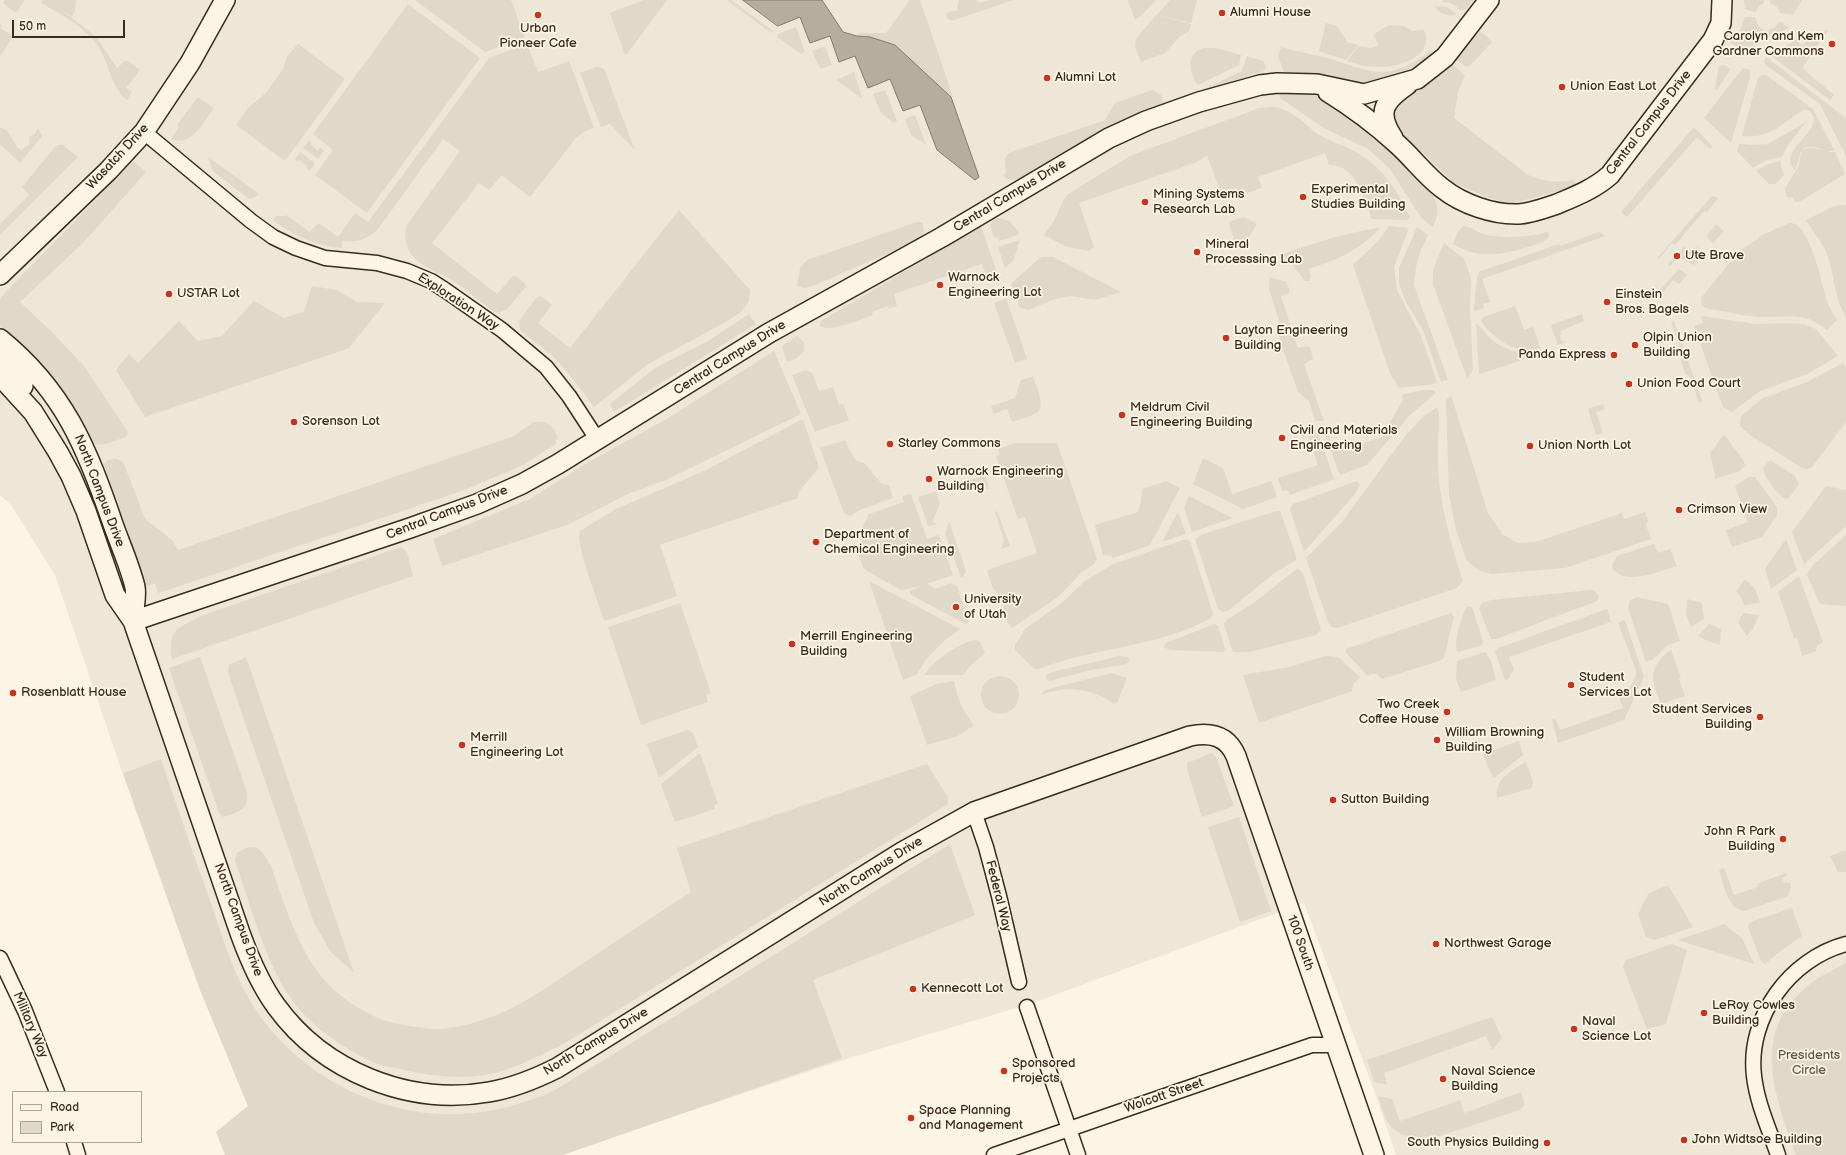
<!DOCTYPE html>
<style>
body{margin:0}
#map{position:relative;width:1846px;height:1155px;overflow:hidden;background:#fcf5e5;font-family:"Balsamiq Sans",sans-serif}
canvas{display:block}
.legend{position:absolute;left:12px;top:1091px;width:130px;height:52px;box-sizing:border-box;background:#fcf5e5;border:1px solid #afa495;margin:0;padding:5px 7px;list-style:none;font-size:12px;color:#3b2a1e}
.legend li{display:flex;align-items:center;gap:8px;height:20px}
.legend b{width:20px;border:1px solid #afa495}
.scale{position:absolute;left:12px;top:20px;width:113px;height:18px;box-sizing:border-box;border:2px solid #3b2a1e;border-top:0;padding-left:5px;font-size:12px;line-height:14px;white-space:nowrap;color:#3b2a1e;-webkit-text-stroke:3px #fcf5e5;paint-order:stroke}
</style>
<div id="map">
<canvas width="1846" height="1155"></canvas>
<ul class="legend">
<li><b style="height:5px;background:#fcf5e5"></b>Road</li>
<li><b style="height:11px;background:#e0d8c8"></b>Park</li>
</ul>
<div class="scale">50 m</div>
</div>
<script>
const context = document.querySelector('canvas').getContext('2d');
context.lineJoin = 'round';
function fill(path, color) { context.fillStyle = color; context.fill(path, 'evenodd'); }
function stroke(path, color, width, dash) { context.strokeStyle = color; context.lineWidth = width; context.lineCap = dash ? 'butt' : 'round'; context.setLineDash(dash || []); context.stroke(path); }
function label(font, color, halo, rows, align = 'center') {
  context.font = font + ' "Balsamiq Sans",sans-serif'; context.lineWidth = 3.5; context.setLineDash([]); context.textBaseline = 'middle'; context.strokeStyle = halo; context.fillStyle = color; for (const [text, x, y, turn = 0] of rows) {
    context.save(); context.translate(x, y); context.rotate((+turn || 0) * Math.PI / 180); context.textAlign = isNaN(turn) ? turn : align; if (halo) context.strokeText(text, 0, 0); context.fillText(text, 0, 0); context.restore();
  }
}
fill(new Path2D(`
 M0 0H1846V1155H1396L1375 1093 1304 903 1033 1003 856 1056 600 1141 225 1155 216 1132 248 1106 200 990 121 769 55 575 11 505 0 495Z`), '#eee6d6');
fill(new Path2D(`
 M5 0H25L16 13 3 3Z
 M43 0H76L75 11 72 17 57 7 88 30 98 40 117 68 125 61H128L140 70 126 88 132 92 127 100C112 89 109 63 98 46 84 26 62 15 41 3Z
 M415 0H511L525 37 485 52Z
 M644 0H667L627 54 625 55 610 13Z
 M727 0H731L773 31 771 33Z
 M910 0H920L953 97 857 36 860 33H886Z
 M959 0H976L980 3 990 0H1014L952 21 947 18 946 13 957 10Z
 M1128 0H1156L1141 16 1135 20Z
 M1170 0H1197L1191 23 1157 15Z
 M1444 0H1473L1467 9 1461 10 1451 3 1442 2Z
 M1744 0H1764V3L1759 6 1755 12 1745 9Z
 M1770 0H1802L1793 15 1780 13 1777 7 1770 3Z
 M408 4 480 58 367 213 315 175 333 150 313 134Z
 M1435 6 1447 7 1457 14C1450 18 1439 14 1435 6Z
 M1156 15 1191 24 1189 31 1179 37 1165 53 1141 62 1135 46 1136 39Z
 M1745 17H1755L1758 26 1763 29 1759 44 1741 49 1729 42 1732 38 1739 33Z
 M1779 22H1784L1783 24 1789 28 1770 38 1768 35 1769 29 1775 27Z
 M1326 23 1337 26 1347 42 1359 45 1346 60 1319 51Z
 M0 24 2 25 0 28 13 36 0 57Z
 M1389 25 1404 26 1412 31 1424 30C1436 56 1397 68 1378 67 1367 67 1357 64 1347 61L1359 46 1371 48 1379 45 1374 37V34Z
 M796 27 805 52 801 54 777 37 778 34Z
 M1826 29 1828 31 1809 56 1810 57 1802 68 1834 95 1830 100 1770 55 1797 39 1802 46 1815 33 1821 36Z
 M1479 32 1483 33 1492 42 1469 67 1465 66 1454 58Z
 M298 44 345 79 285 161 236 125 248 108 267 92 283 69 287 57Z
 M527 44 538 72 569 61 594 128 584 132 576 138 530 197 502 175 489 190 479 183 432 243 497 294 513 276C518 276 525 282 526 287L506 310 497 313C482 304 469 292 455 282 442 273 421 268 411 254 405 245 404 235 407 225L460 151 443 139 378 229C368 239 357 243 342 241V248C317 246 293 236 273 220L276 216H285L286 215 310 232 316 225 320 224 338 237 355 213 368 222 489 58Z
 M825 46 832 65 821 69 812 51Z
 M1281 47C1298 52 1317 55 1334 60 1365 70 1384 80 1416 61 1421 58 1425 54 1431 50L1436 53 1420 67 1404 76 1360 89 1301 73 1284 72 1278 56Z
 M1204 48H1215L1241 55 1239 65 1198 85C1189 73 1185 53 1204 48Z
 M1247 56 1263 61 1266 67 1264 71 1213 88 1205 89 1242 71Z
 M1766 57 1846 118V156L1820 104 1767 66 1764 62Z
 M1450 63 1465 75 1458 92 1454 118 1528 175C1543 182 1557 183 1573 180L1578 186 1510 204 1487 197 1454 183 1407 138C1395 130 1393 122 1390 109L1401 96 1431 81Z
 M1724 65 1728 67 1730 70 1717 90 1715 89 1719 66Z
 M597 67 604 69 635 150 610 124 601 127 580 73Z
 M1743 68 1750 70V77L1731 143 1704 118Z
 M854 72 862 98H861L836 80Z
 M1761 75H1766L1813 109 1834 150 1827 152H1835L1845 174 1799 202H1795L1793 198 1787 197 1785 189 1798 167 1802 150 1810 148 1824 150 1814 147H1805C1798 153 1799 162 1795 170L1791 165C1786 146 1815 136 1814 117L1811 112 1805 109C1782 123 1771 139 1742 136L1758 78Z
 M885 90 897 121 894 123 881 113 873 94Z
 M1153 90 1161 95 1165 105 1107 127 1020 179 1010 180 1003 176 1006 172 1005 158 1009 153 1105 120 1115 103Z
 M1279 91H1304L1334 101 1354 115 1430 188C1437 203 1442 213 1432 227L1420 216 1390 169 1368 149 1324 128 1280 98Z
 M198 97 214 108C203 123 192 147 171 139L179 127 177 125Z
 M1271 107C1290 107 1304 124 1318 134 1329 141 1342 145 1354 151 1381 165 1397 190 1410 217L1407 220 1372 219C1364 199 1356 164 1329 165L1325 153 1258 177 1262 188 1235 197 1233 190 1221 193 1207 156 1197 162 1079 203 1094 247 1089 251 1065 246 1044 235 1054 221 1064 199 1068 194 1130 156 1259 108Z
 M915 115 926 144H925L911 135 905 119Z
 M1806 122 1788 145 1782 157 1767 160 1753 168 1737 151 1739 144 1752 145 1768 144Z
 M1694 127 1713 147 1710 149 1697 137 1627 217 1621 212Z
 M0 128C12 129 11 144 21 150L30 144 29 137 35 134 38 128 42 136 20 163 0 144Z
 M309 140 312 143 310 144 318 151 320 148 324 151 318 159 303 148Z
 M58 145H63L78 157 0 235V224L29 195 22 187 54 148Z
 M300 152 315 163 310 171 306 168 307 166 299 160 298 162 295 159Z
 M208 157 257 192 259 194 254 198 249 199 213 171Z
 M133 161 146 172 83 243 20 302 52 332 84 366 128 432 126 437C116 440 100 449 91 442L73 409 8 337 0 326V301L3 295Z
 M1781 161V168L1784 175 1776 184H1769L1756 171 1766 165Z
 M1712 196 1718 198 1707 212 1704 211 1675 245 1672 243 1659 259 1658 257Z
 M1846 205V316C1835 302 1834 272 1827 254 1822 242 1813 231 1806 220L1834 206Z
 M679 210 750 290 749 301 741 312 724 323 648 364 594 407 573 379 553 356 520 330 519 321 537 297 541 296 552 305 538 323 570 348Z
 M1244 217 1257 224 1246 242 1235 245 1229 222Z
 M998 218 1009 221 1019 232 1017 235 999 241 998 237 994 238 990 224 993 222 991 220Z
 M917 222H922C925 230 925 235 918 240L813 286 805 288 797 286 800 268 807 260Z
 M1790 223C1811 223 1822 287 1828 304 1831 310 1834 315 1837 320L1827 330C1803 310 1787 318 1760 317 1747 316 1735 314 1723 311 1716 310 1709 310 1702 306L1701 298 1739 251 1758 239V237L1764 234Z
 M1716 224 1724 231 1713 243 1706 236Z
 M981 226 997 273 986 275 982 264 894 294 897 306 889 309 888 306 872 312 873 315C861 319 830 333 820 326L821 321Z
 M1389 226 1407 228 1408 231 1394 267 1397 290 1421 336 1437 382C1433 386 1408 386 1399 388L1390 373 1353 265 1378 241Z
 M1463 226C1471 227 1479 233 1487 235 1508 239 1528 237 1548 232L1549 236 1545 241C1514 252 1483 263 1453 244L1458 232Z
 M1417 227 1428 235 1421 249 1416 267 1414 285 1448 380 1441 381 1423 330 1406 302 1399 283V268Z
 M1380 228C1357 252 1340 258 1309 269L1311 276 1309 281H1305L1291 263 1281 259 1285 253C1316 243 1347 232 1380 228Z
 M1599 232 1605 236 1482 279 1490 302 1483 304 1484 308 1475 311 1474 309 1477 277 1479 272 1559 244 1560 246Z
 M1020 240 1014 259 1005 268 998 247Z
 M1444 243 1464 259 1471 277 1470 308 1473 370 1467 378 1433 284V269Z
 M1684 247 1691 250 1697 247 1704 254 1694 265 1678 257 1670 266 1668 264Z
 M1042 257H1053L1121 292 1095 300 1070 296 1055 299 1028 310 1020 308 1011 284 1036 261Z
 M1679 269 1687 275 1679 284 1673 280 1660 296 1658 292Z
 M1270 277 1286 282 1289 288V293L1281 296 1298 348 1306 346 1310 347 1313 359 1304 364 1324 421H1315L1309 401 1298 392 1277 332 1282 330 1269 289Z
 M312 286 336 290 357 302 385 303 349 348 145 417 116 370 129 354 138 363 179 321 198 341 222 336 254 301 284 318 304 312Z
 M1006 298 1027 359 1015 363 994 303Z
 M1515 306 1524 330 1533 327 1541 350C1518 355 1494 340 1481 321L1483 317Z
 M749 314 756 324 614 412 610 404 655 368 708 341Z
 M1582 314 1584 321 1561 331 1560 338 1562 341 1566 342 1558 345 1551 325Z
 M1701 316 1756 324 1787 323 1804 324 1816 329 1838 356 1807 374 1760 391 1732 412 1723 407 1694 326 1703 323Z
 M1674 321 1702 401 1699 403 1690 376 1685 374 1679 355 1681 350 1671 322Z
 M1476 323 1494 342 1503 347 1524 355 1525 359 1479 374Z
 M797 336 804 342V351L797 358 787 362 782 346Z
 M774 351 801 414 666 480 628 494 567 525 442 566 433 539 530 499 587 463 665 420Z
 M1843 363 1846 368V422L1812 467 1807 469 1802 468 1750 435 1740 426 1741 416 1763 398 1807 382Z
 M806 370 812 373 819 391 833 387 839 405 843 403 849 420 815 432 792 375Z
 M1033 376C1044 409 1048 412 1012 422L1007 409 994 414 991 406 1015 398 1021 380Z
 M1422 390H1434L1436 393 1410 415 1367 465 1340 475 1323 429 1325 427 1331 442 1341 441 1345 449 1382 437 1403 400 1402 395Z
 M1451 395 1488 513 1502 534 1518 543 1535 542 1622 513 1624 519 1645 512 1648 521 1646 525 1651 539 1565 568 1492 574 1480 571 1467 561 1456 530 1449 495 1446 400Z
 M1603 404 1605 409 1596 412 1603 433 1596 435 1588 409Z
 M1437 407 1439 412C1439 431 1437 451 1438 471 1441 509 1451 545 1463 581L1457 588 1337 628 1331 627 1328 622 1306 558 1342 522 1405 436 1424 416Z
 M803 419 819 468 799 491 798 498 660 545 677 596 605 621C600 607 574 541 580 531L616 509 704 471Z
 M534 422C548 421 553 425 558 438L555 440 556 444 523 465 462 491 158 593 155 583 148 586 144 584 103 471C102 458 117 455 124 464L145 519 172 540 178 550 512 437Z
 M1317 430 1334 479 1290 495 1288 490 1282 491 1278 478 1318 465 1307 433Z
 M1724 434 1743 460 1745 465 1740 471 1714 479 1715 475 1710 453Z
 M845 440 855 460 864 463 882 484 889 485 893 498 860 510 850 516 844 513 820 448Z
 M1015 443H1057L1097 559 1094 564 1081 573 1058 597 1012 628 1005 619 1003 601 993 588 987 570 1037 553 1025 517 1018 519 996 456 1000 455 998 449Z
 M1203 458 1223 468 1232 494 1271 481 1277 497 1243 509 1193 484Z
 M1770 460 1795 476 1799 484 1789 498 1785 499C1778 493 1764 478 1763 468Z
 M985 475 990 489H987L984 484 980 482 963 488 961 483Z
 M1749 477H1755L1777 507V516L1762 537 1732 547 1726 530 1748 522 1735 486Z
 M1166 481 1180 488 1150 545 1113 558 1111 556 1103 555 1095 525 1138 512 1141 502 1142 489Z
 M1357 481 1360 485 1355 494 1304 552 1290 509 1293 504Z
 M1826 486 1846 490V526L1804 564 1792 532Z
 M936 491 940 504 932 522 937 524 928 526 918 497Z
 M911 494 927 539 939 535 953 575 927 584 936 589 951 583 957 586 969 622 966 624 911 595 909 591 922 586 901 590 867 571 863 567 857 551 862 540 859 535 869 514 904 502 902 496Z
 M1189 496 1233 518 1192 532 1184 508Z
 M997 511 1010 546 1001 549 1004 541 995 512Z
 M1276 511H1280L1296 556V560L1273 574 1229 610 1223 612 1218 609 1195 539 1201 535Z
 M1178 512 1186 534 1162 542Z
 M949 521 966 571 963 577H961L945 534Z
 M1846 535V606L1820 604 1807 575 1812 566Z
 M1186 539 1190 541 1213 614 1211 618C1157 648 1094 647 1039 669H1034L1015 650V645L1025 629 1064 601 1085 581 1113 564Z
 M1786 539 1797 570 1771 589 1765 569Z
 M1654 544 1658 553 1670 549 1677 566C1660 571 1626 586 1613 569L1612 565 1617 556Z
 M401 547 407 552 413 576 172 659C168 629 175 631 198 617Z
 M1298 568 1303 574 1321 630 1316 635 1250 652H1233L1224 624 1228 619 1255 602Z
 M1799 576 1823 642 1817 646 1816 651 1802 656 1797 638H1794L1778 592Z
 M1745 579 1755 589 1760 603 1744 605 1741 597 1736 591Z
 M869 581 960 629 944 641 927 658 917 674 903 680Z
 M1591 590 1595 591 1599 597 1597 601 1496 639H1491L1479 608 1482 603 1491 600Z
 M1637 597 1668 604 1680 641 1666 646 1654 659 1646 662 1628 608 1630 600Z
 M1687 599 1702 603 1704 619 1691 627 1686 614Z
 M680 603 711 693 706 695 708 702 641 725 608 627Z
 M1467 606 1472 607 1483 642 1482 645 1459 652H1457C1454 639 1461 617 1467 606Z
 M1607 609 1611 622 1509 657 1514 670 1508 679 1505 680 1495 652 1498 648Z
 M1451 613 1454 617 1444 658 1439 661 1382 679 1377 674H1371L1368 676 1346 653V649Z
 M1743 613 1759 615 1753 629 1747 636 1738 623Z
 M1625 620 1644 677 1624 720 1558 743 1552 719 1556 720 1560 730 1623 708 1618 694 1629 690 1637 673 1618 623Z
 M1215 624 1218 626 1225 649 1223 652 1170 650 1164 647 1166 643Z
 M1709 624 1721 629 1720 645 1708 641 1698 636Z
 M976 640 980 642 985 653 971 665 963 675H924C935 660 957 643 976 640Z
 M1671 650 1681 678 1679 679 1685 696 1661 704C1655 687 1648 678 1659 661 1662 657 1665 653 1671 650Z
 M1485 652 1491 661 1496 680 1461 692 1456 680 1457 661Z
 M1119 656 1128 657 1129 662 1126 664 1090 670 1050 681 1046 678 1047 674 1053 672Z
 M1325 656 1338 657 1360 677 1353 684 1352 691 1259 723 1243 675 1289 667Z
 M200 657 246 789C250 810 241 811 223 817L219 813 169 668Z
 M246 657 354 973 331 952 314 923 228 673 229 665Z
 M1111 673 1127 678 1117 703 1114 704C1092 688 1067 685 1041 695L1043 691 1049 689Z
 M981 695a19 19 0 1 1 38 0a19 19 0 1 1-38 0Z
 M954 681C958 699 962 711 974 725L958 736 927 745 910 696 937 684Z
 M688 730 693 733 698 747 659 778 647 744Z
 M1519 741 1523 755 1494 778 1490 772 1483 754Z
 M700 753 718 804 714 805 715 809 675 822 661 784Z
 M1212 753 1216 757 1234 806 1202 817 1187 769V763Z
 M161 759C176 803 191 848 207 892 218 923 227 956 242 986 273 1048 332 1092 398 1108 451 1121 507 1113 555 1090L774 955 950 844 975 915 813 980 842 1058 563 1155H225L216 1132 248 1106 200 990 123 773Z
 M1526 762 1533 782 1532 788 1497 798C1494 779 1512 770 1526 762Z
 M927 764 948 797V804L565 1043C541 1055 517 1068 490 1074 459 1080 427 1076 397 1068 389 1067 380 1066 373 1062 346 1050 309 1025 292 1000 264 959 251 907 235 861L237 853C244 849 254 843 261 851 272 862 275 880 281 895 301 951 320 993 378 1018 389 1023 404 1025 416 1027 424 1028 434 1030 443 1029 501 1023 541 991 588 960 622 937 657 914 691 892L677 848Z
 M1239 817 1271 911 1240 922 1208 827Z
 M1846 850V872H1838L1830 856Z
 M1724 868 1734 895 1758 887 1757 884 1786 873 1787 876 1782 878 1784 883 1790 882 1791 887 1788 896 1744 911C1727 908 1724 885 1719 870Z
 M1668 885 1693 927 1655 940 1646 937 1638 914 1648 894Z
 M1792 908 1802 936 1779 952 1765 964 1761 961 1748 927 1750 922Z
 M1724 924 1742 938 1754 964 1678 940Z
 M1672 944 1687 950 1666 1024 1647 1029 1623 967 1626 960Z
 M1846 963V1155H1796C1774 1092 1748 1029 1814 981 1824 974 1836 969 1846 963Z
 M1492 1017 1502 1038 1492 1050 1486 1036 1384 1073 1387 1085 1374 1082 1367 1060Z
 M1521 1092 1525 1105 1519 1110 1440 1136C1424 1138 1401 1140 1390 1125 1384 1118 1381 1105 1378 1096L1392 1099 1400 1121 1460 1100 1464 1113Z`), '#e0d8c8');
const water = new Path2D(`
 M743 0H822L843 32 857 36 870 37 895 45 951 97 979 177 975 180 937 150 920 105 903 111 890 79 868 88 855 56 839 62 830 36 810 43 800 17 778 26Z`);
fill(water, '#b7ad9e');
stroke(water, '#85796b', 1);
const street = new Path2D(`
 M144 132 251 221 273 237 296 248 325 258 377 263 407 271 431 281 445 290 502 330 546 367 569 396 597 439
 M974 812 986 847 999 896 1019 982
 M0 958 25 1011 57 1092
 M1027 1007 1078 1155
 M74 1142 78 1155
 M994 1155 1312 1045H1335
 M1778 1155C1769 1129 1757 1103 1754 1076 1747 1017 1790 959 1846 944`);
const secondary = new Path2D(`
 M1328 92C1352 107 1375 124 1396 143 1412 157 1425 175 1442 188 1462 204 1493 215 1519 214 1532 213 1545 208 1557 204 1576 196 1594 189 1610 175L1713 40 1721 23 1722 0
 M1393 138C1376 112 1384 101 1407 85
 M0 275 108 171 144 132 190 63 225 0
 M0 339C64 391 87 448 113 524 120 544 130 566 135 587 137 597 133 611 133 621
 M0 358 16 374 23 386
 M0 376 33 412 58 452 71 476 86 511 115 595 133 621 240 933C249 958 260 984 276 1006 324 1072 409 1106 489 1092 513 1088 535 1079 557 1068L902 852 974 812 1190 736C1210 732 1227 735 1236 756L1374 1155
 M133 621 410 528 477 504 522 484 558 464 769 333 942 237 1109 138 1146 121 1199 102 1260 85 1277 83 1317 84 1364 94 1417 79 1445 57 1489 0`);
stroke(street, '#3b2a1e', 17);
stroke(secondary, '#3b2a1e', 22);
stroke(street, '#fcf5e5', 14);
stroke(secondary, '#fcf5e5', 19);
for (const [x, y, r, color] of [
 [1222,13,4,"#c8321e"],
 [538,15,4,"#c8321e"],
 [1832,44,4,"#c8321e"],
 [1047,78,4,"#c8321e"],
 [1562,87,4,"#c8321e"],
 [1303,197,4,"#c8321e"],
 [1145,202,4,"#c8321e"],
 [1197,252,4,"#c8321e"],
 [1677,256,4,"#c8321e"],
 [940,285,4,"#c8321e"],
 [169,294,4,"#c8321e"],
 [1607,302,4,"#c8321e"],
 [1226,338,4,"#c8321e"],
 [1635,345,4,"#c8321e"],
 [1614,355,4,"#c8321e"],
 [1629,384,4,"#c8321e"],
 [1122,415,4,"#c8321e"],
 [294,422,4,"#c8321e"],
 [1282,438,4,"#c8321e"],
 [890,444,4,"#c8321e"],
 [1530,446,4,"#c8321e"],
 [929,479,4,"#c8321e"],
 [1679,510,4,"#c8321e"],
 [816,542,4,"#c8321e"],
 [956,607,4,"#c8321e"],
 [792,644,4,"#c8321e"],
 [1571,685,4,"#c8321e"],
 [13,693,4,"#c8321e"],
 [1447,712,4,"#c8321e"],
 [1760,717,4,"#c8321e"],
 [1437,740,4,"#c8321e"],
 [462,745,4,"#c8321e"],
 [1333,800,4,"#c8321e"],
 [1783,839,4,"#c8321e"],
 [1436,944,4,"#c8321e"],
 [913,989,4,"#c8321e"],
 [1704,1013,4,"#c8321e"],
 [1574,1029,4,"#c8321e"],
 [1004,1071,4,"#c8321e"],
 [1443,1079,4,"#c8321e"],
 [911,1118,4,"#c8321e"],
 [1684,1140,4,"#c8321e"],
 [1547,1143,4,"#c8321e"]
]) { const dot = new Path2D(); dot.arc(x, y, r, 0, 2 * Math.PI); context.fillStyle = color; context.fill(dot); stroke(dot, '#fcf5e5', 1.5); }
label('13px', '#3b2a1e', '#fcf5e5', [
 ["Alumni House",1230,13],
 ["Urban",538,29,"center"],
 ["Pioneer Cafe",538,44,"center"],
 ["Carolyn and Kem",1824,37,"right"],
 ["Gardner Commons",1824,52,"right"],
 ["Alumni Lot",1055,78],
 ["Union East Lot",1570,87],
 ["Experimental",1311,190],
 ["Studies Building",1311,205],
 ["Mining Systems",1153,195],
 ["Research Lab",1153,210],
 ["Mineral",1205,245],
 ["Processsing Lab",1205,260],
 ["Ute Brave",1685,256],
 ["Warnock",948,278],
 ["Engineering Lot",948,293],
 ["USTAR Lot",177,294],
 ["Einstein",1615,295],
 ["Bros. Bagels",1615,310],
 ["Layton Engineering",1234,331],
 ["Building",1234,346],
 ["Olpin Union",1643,338],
 ["Building",1643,353],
 ["Panda Express",1606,355,"right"],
 ["Union Food Court",1637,384],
 ["Meldrum Civil",1130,408],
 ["Engineering Building",1130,423],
 ["Sorenson Lot",302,422],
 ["Civil and Materials",1290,431],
 ["Engineering",1290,446],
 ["Starley Commons",898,444],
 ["Union North Lot",1538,446],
 ["Warnock Engineering",937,472],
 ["Building",937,487],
 ["Crimson View",1687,510],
 ["Department of",824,535],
 ["Chemical Engineering",824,550],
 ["University",964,600],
 ["of Utah",964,615],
 ["Merrill Engineering",800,637],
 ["Building",800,652],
 ["Student",1579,678],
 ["Services Lot",1579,693],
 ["Rosenblatt House",21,693],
 ["Two Creek",1439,705,"right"],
 ["Coffee House",1439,720,"right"],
 ["Student Services",1752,710,"right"],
 ["Building",1752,725,"right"],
 ["William Browning",1445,733],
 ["Building",1445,748],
 ["Merrill",470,738],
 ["Engineering Lot",470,753],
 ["Sutton Building",1341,800],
 ["John R Park",1775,832,"right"],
 ["Building",1775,847,"right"],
 ["Northwest Garage",1444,944],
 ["Kennecott Lot",921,989],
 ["LeRoy Cowles",1712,1006],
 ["Building",1712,1021],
 ["Naval",1582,1022],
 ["Science Lot",1582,1037],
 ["Sponsored",1012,1064],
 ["Projects",1012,1079],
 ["Naval Science",1451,1072],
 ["Building",1451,1087],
 ["Space Planning",919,1111],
 ["and Management",919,1126],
 ["John Widtsoe Building",1692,1140],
 ["South Physics Building",1539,1143,"right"]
], 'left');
label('13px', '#3b2a1e', '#fcf5e5', [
 ["Central Campus Drive",1649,123,-52],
 ["Wasatch Drive",118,157,-47],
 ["Central Campus Drive",1010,196,-31],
 ["Exploration Way",458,302,33],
 ["Central Campus Drive",730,358,-32],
 ["North Campus Drive",99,491,69],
 ["Central Campus Drive",447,513,-21],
 ["North Campus Drive",871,872,-32],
 ["Federal Way",998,896,76],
 ["North Campus Drive",238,920,70],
 ["100 South",1300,943,71],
 ["Military Way",30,1025,67],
 ["North Campus Drive",596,1042,-31],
 ["Wolcott Street",1164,1096,-19]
]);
label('13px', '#645648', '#fcf5e5', [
 ["Presidents",1809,1056],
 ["Circle",1809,1071]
]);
</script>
